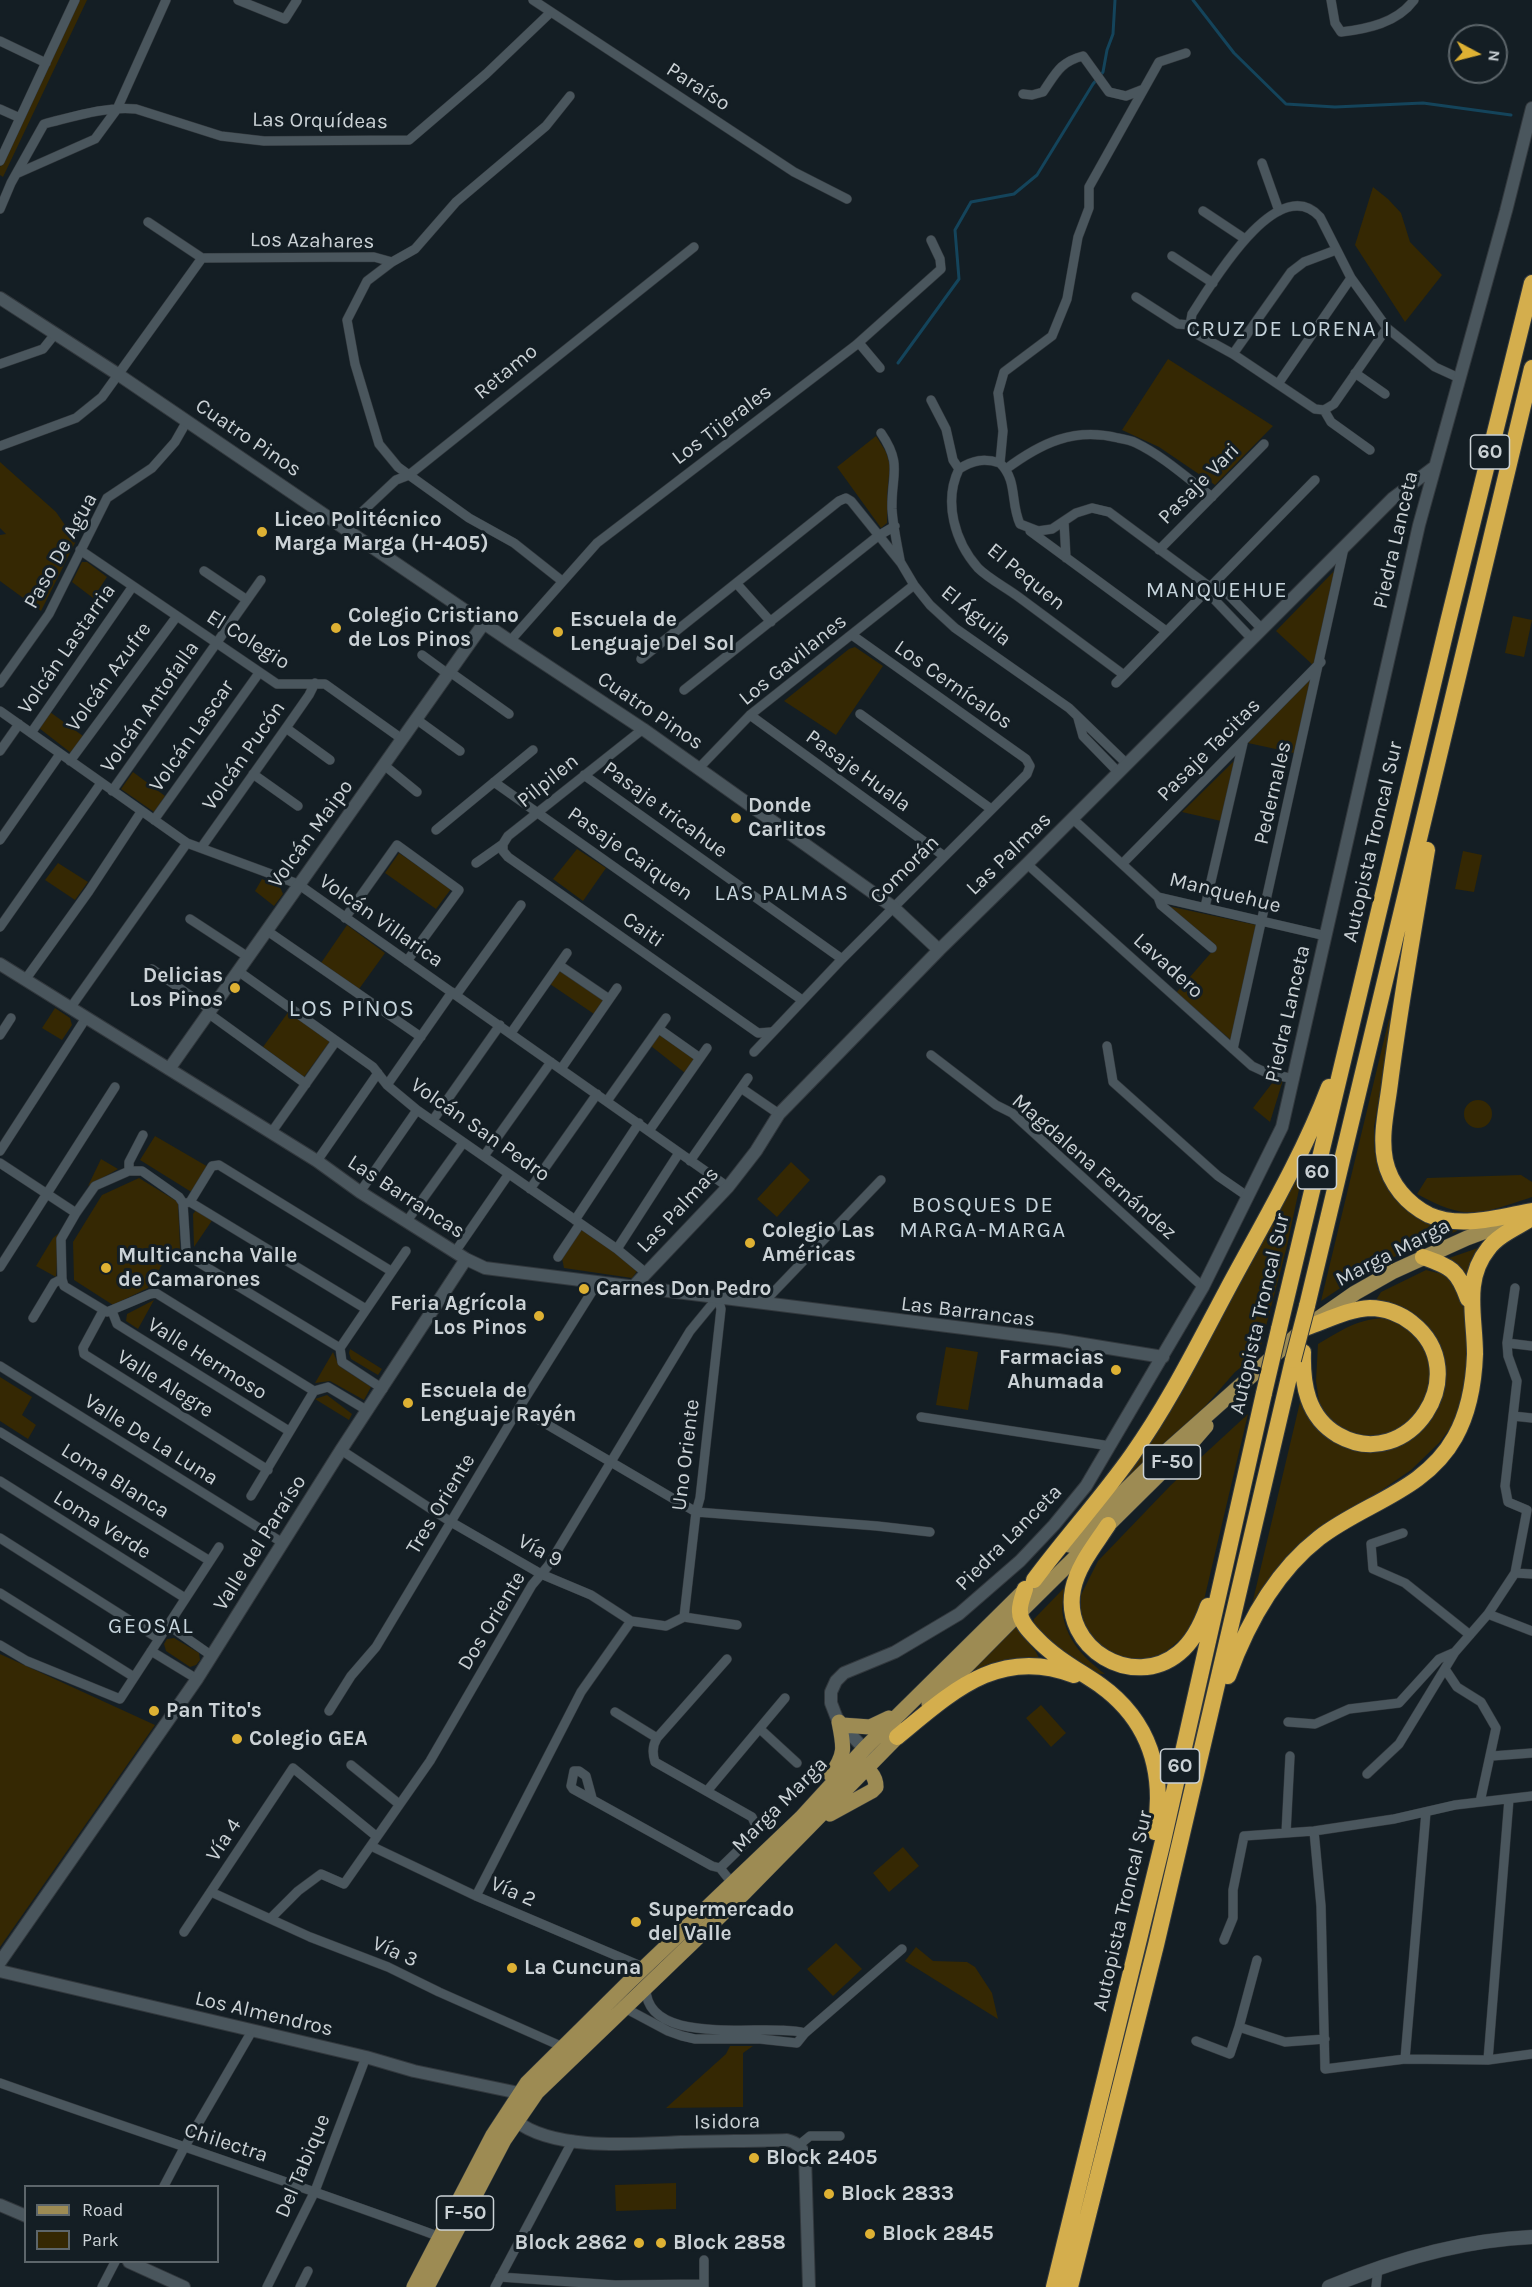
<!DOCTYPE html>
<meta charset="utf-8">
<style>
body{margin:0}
#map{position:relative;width:1532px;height:2287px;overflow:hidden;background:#141e24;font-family:Karla,sans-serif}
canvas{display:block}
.legend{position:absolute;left:24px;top:2185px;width:195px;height:78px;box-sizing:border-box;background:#141e24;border:2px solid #5d666b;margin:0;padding:8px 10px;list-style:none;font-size:18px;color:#cbd2d6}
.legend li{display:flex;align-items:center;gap:12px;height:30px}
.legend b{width:30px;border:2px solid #5d666b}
.north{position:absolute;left:1448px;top:24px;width:60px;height:60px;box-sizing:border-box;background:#141e24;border:2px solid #5d666b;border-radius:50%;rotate:97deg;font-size:16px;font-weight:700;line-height:24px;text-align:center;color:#cbd2d6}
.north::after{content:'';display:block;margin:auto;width:21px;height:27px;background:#deb133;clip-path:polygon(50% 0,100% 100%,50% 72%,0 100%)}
</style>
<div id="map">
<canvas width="1532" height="2287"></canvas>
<ul class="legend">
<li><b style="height:8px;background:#9d8b53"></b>Road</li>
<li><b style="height:16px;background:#352803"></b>Park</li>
</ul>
<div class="north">N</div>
</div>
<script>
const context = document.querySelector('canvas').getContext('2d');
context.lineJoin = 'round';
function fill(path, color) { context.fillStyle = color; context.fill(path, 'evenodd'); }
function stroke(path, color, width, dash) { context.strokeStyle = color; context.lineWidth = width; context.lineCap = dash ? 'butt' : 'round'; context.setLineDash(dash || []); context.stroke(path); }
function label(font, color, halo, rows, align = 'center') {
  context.font = font + ' Karla,sans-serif'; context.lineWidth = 6; context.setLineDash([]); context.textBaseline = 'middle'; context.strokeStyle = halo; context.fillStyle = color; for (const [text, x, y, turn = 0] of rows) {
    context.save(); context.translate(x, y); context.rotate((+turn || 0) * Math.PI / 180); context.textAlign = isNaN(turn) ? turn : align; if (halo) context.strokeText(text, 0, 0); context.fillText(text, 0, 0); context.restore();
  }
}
fill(new Path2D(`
 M79 0H87L3 177 0 175V167Z
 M1373 187 1388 199 1401 213 1410 242 1442 275 1405 322 1355 245Z
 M1168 359 1273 426 1215 485 1159 447 1122 430Z
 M876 436 886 452 890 465 887 496V523L881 528 837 467Z
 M0 462 56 512 76 541 41 611 0 581V535L6 534 0 528Z
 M82 562H87L107 577 93 598 72 582Z
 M1335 570 1314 666 1276 631Z
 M1513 616 1532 620 1524 657 1505 653Z
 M855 647 883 666 836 735 784 701 849 649Z
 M1311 677 1294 753 1248 743Z
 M50 712 83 736 71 753 39 728Z
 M1235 760 1221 821 1182 812Z
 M133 772 165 796 154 812 121 789Z
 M577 849 606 868 583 901 553 879Z
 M1463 851 1482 855 1474 892 1455 889Z
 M399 853 451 889 436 909 385 873Z
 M58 863 88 882 75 900 45 880Z
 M262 879 280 887 283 894 274 906 255 891Z
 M1168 906 1256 925 1231 1040 1176 993 1216 947Z
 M347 925 385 953 359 989 321 963Z
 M560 969 604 1000 594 1014 550 984Z
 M55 1008 70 1018 72 1025 62 1040 42 1028Z
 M289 1011 330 1041 304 1077 263 1047Z
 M1389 1019 1393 1020 1374 1127V1148L1378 1169 1394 1198 1456 1228 1457 1231 1394 1257 1354 1279 1321 1301Z
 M662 1030 699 1057 685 1073 651 1046Z
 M1276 1078 1283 1080 1270 1122 1253 1108Z
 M1464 1114a14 14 0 1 1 28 0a14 14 0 1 1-28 0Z
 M155 1136 210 1168 193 1193 140 1160Z
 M101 1159 118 1169 88 1186Z
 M1305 1161 1287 1246 1259 1353 1235 1372 1201 1411 1117 1488Z
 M791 1162 810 1180 777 1217 757 1199Z
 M1521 1175 1532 1182V1197C1480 1214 1468 1222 1417 1194L1427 1178Z
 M139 1178 178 1202 180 1248 185 1259 171 1250 148 1288 113 1305 74 1280 73 1242 102 1195Z
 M197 1209 213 1219 194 1247 193 1214Z
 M582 1229 638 1270 632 1278 564 1268 562 1258Z
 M59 1233 56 1277 36 1266 53 1238Z
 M1481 1247 1468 1280 1462 1268 1449 1258Z
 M1426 1270 1442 1274 1452 1280 1464 1307 1468 1353 1464 1395 1457 1419 1439 1443 1411 1470 1319 1533 1250 1613 1301 1398 1348 1447 1428 1422 1436 1340C1422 1317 1403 1304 1376 1300L1381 1292Z
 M154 1300 138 1329 126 1321 127 1314Z
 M1394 1317 1429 1344 1431 1396 1395 1434 1367 1440 1341 1431 1320 1408 1316 1381 1318 1344C1349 1326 1357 1319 1394 1317Z
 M946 1347 978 1352 968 1410 936 1405Z
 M350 1349 382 1369 378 1375 351 1359 349 1353Z
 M333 1352 339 1366 371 1387 364 1400 330 1381 315 1383Z
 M0 1377 32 1397 22 1415 36 1425 28 1439 0 1421Z
 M327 1395 352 1414 349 1420 315 1399Z
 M1248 1414 1204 1600 1186 1635 1164 1653 1138 1662 1112 1656 1092 1641 1081 1618V1595L1098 1561 1171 1485Z
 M1065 1587C1064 1596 1061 1607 1063 1616 1068 1642 1085 1659 1105 1674L1087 1673 1032 1627 1034 1619Z
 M1016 1627 1036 1652 1040 1660C1013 1660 995 1662 970 1672Z
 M174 1638 199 1653 200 1660 196 1665 190 1667 166 1651 164 1644 167 1639Z
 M0 1654 155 1725 0 1947Z
 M1041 1705 1066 1733 1051 1747 1026 1718Z
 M903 1847 919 1866 889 1892 873 1873Z
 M836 1943 862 1969 833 1996 807 1969Z
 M916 1947 933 1961 967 1962 975 1967 992 1993 998 2019 905 1961Z
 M730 2046H753L743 2053V2107L666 2108 726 2054Z
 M676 2183V2209L616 2211 615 2185Z`), '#352803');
stroke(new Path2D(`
 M1193 0 1234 53 1286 104 1335 107 1423 103 1511 115
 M898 363 959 279 955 230 971 202 1014 194 1037 175 1093 84 1103 72 1107 50 1113 34 1115 0`), '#14445b', 3);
const minor = new Path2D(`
 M238 0 285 19 297 0
 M533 0 794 172 847 199
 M1331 0 1335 23 1341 32C1367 29 1397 23 1414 0
 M0 41 46 63
 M1023 94 1032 95 1043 92C1056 73 1060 62 1083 56L1109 92 1126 96 1144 89
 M0 109 20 118
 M0 161 75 0
 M1262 163 1279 211
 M16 174 95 139 117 109 166 0
 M0 209 11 183 44 124C73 117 105 106 136 109L221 136 264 141 409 140 486 74 551 12
 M1203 211 1245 239
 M148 222 202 258
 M1172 256 1213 283
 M202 258 374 257 392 262
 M1136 297 1178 324 1190 325
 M1190 325 1192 314C1211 285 1278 170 1320 217L1351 278 1387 328 1435 367 1459 378
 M1190 325 1193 332 1233 354 1315 409 1324 410
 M859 343 880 368
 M1233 354 1291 272 1304 262 1336 250
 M0 364 43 349 55 334
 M1355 373 1385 394
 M1278 384 1351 278
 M931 400 946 429 953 460 959 469
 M1324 410 1334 404 1387 328
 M1324 410 1331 422 1370 450
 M881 433C903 465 891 475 892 509 893 526 897 544 900 560
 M0 446 76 418 102 397 202 258
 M1000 463 1003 431 998 393 1004 372 1052 336 1067 299 1078 237 1089 208V187L1159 62 1186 53
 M959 469C973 460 984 458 1000 463 1018 481 1010 502 1020 524L1038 531 1052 529 1076 513 1092 508 1109 512 1210 587 1220 586 1262 629
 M959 469C943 502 955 542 978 568 989 579 1007 588 1020 598 1054 623 1089 649 1124 675L1116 683
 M1006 469C1041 443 1074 427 1118 438 1124 439 1130 440 1136 443 1163 456 1187 478 1212 497
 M1064 521 1066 558
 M345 528 396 480 409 475 694 247
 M1030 531 1166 631
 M80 550 277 684H325L402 739
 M1159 550 1264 444
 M204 571 247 600
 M562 581 514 543 469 518 409 475 398 467 379 444 355 364 347 320 367 281 392 262 415 249 456 202 546 126 570 96
 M737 584 771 622
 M1210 587 1211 596 1252 639
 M510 641 597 543 856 345 941 269 940 259 931 240
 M422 655 448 674
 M641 659 839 501 846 498 851 501 901 563 914 585 930 605 955 628 1069 708 1127 764
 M450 672 509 714
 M1124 675 1315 480
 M0 683 49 614 107 498 152 468 175 442 187 421
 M684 690 878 536 895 526
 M0 711 187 843 298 884 728 1187
 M860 714 991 809
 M750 715 944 856
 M1078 718 1083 736 1119 773
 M416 719 460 751
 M286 728 330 760
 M31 733 133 586
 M0 751 19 724
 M70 761 177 616
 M384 765 417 792
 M699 768 750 715 914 585
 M253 774 298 806
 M584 775 842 959
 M494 782 802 1000
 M112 791 261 580
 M1073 819 1158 897 1326 936
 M154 820 259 673
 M436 830 533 750
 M0 840 60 754
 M503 844V851L508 857 758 1033 771 1032
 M201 848 286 728 309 695 315 683
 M476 863 503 844 508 836 643 729
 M1123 863 1321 662
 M1027 864 1252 1066 1267 1073 1294 1079
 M1158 897 1161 905 1212 948
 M1205 907 1243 743
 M345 918 397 845 459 890 407 961
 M190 919 248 957
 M0 927 101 783
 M266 930 421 1037
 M559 965 609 999
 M152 969 211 1010
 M238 971 373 1067 387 1085 417 1110 617 1249 646 1273
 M25 980 89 891 141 812
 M456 995 521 905
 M71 1007 187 843
 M208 1013 306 1084
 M659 1029 700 1058
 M511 1033 567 953
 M0 1035 11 1018
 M1107 1046 1113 1082 1218 1176 1247 1196
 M1233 1049 1344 548
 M754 1052 842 959 1027 774 1030 766 1026 759 852 635
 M931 1055 996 1105 1012 1113 1203 1287
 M561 1069 617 988
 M387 1085 452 992
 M741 1088 779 1114
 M607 1101 666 1018
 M433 1120 500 1025
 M649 1131 707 1048
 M271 1133 336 1041
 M0 1151 86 1018
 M484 1156 551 1062
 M317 1161 378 1073
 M690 1161 748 1078
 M0 1163 76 1213 95 1186 129 1171H142L179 1197 183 1203 186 1251 198 1262 340 1348 342 1362 383 1389
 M129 1171V1162L143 1135
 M530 1189 597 1094
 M360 1192 417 1110
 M190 1202 212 1166 219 1165 391 1271
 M186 1203 190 1202 366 1309
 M76 1213 61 1239 62 1279 64 1286 107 1312 150 1294 156 1293 314 1391 328 1387 368 1411
 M575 1220 639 1123
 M407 1221 463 1143
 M617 1249 679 1153
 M455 1252 508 1175
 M558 1257 580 1224
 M0 1267 115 1087
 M764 1302 881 1180
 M103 1311 83 1348 84 1354 268 1470
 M112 1311 117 1324 289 1431
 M33 1318 54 1283 62 1279
 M1507 1343 1532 1346
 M340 1348 406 1251
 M0 1366 283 1543
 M519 1408 696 1512 877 1526 930 1532
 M1513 1416 1532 1418
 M921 1417 1110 1446
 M0 1432 210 1561
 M341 1450 451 1522 541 1574 591 1595 631 1621 666 1626 684 1617 737 1625
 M0 1481 185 1598
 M251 1496 314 1391
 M1403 1533 1371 1544 1373 1569 1405 1583 1470 1635
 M0 1538 159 1639
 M1515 1573 1532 1574
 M0 1593 134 1677
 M1488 1614 1532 1631
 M684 1617 696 1512 700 1498 721 1309 718 1297
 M168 1625 212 1656
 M0 1645 27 1661 120 1699 219 1547
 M151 1651 197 1679
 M1445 1669 1457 1687 1481 1702 1496 1728 1480 1802
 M329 1711 351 1676 376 1647 519 1408 598 1282
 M615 1712 657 1738
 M1288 1722 1315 1724 1349 1709 1399 1703 1439 1659 1455 1652
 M760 1729 797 1763
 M1492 1756 1532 1753
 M351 1765 399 1804
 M1367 1774 1399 1744 1455 1652 1488 1614 1515 1573 1527 1510 1508 1502 1505 1486 1517 1381 1508 1356 1507 1343 1515 1288
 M707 1791 785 1698
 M592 1798 586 1776 579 1771H574L571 1786 573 1789 712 1866 720 1868 732 1883
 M1314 1831 1321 1906 1325 2069 1405 2059 1488 2060 1532 2054
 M1286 1833 1290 1756
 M371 1846 476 1896 643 1967
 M720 1868 754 1835 756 1826 752 1817 655 1762C652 1753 652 1746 657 1738L727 1659
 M211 1892 310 1937 388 1967 439 1992 563 2047
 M476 1896 581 1692 631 1621
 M271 1918 298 1891 321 1874 344 1884 430 1761 532 1585 548 1566 690 1331 718 1297
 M184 1932 293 1768 376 1836
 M1224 1940 1233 1918V1890L1244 1836 1314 1831 1394 1819 1455 1805 1532 1796
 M646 1986C643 2050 767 2022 805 2033
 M623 2005V2007L668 2031 682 2036 695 2039H760L797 2043 805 2033 902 1949
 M1239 2027 1285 2042 1325 2039
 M1196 2041 1230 2054 1239 2027 1257 1960
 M1405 2059 1426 1812
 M1488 2060 1509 1799
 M0 2083C147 2135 294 2183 440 2237
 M799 2145 810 2136H840
 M164 2186 184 2148 252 2031
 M704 2260V2287
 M500 2277 615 2285 704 2284
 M102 2287 115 2262
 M267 2287 315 2191 366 2057
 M300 2287 308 2271
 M495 2287 573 2140
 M1376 2287 1378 2268`);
const tertiary = new Path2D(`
 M0 298 119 375 510 641 643 729 893 907 939 950
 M0 964 317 1161 360 1192 466 1259 485 1268 1059 1340 1163 1357
 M169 1069 484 623
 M633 1287 728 1187 756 1151 779 1114 939 950 1027 864 1393 498 1433 468
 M869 1754 839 1722 836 1716 831 1703V1692L836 1681 844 1673 895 1652 959 1614 1020 1561 1054 1525 1086 1486 1203 1287 1282 1127 1419 525 1506 211 1532 108
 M0 1962 197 1679 341 1450 466 1259
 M0 1971 366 2057 414 2071 519 2093
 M516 2121C554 2151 634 2144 681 2142 717 2141 752 2141 787 2140 796 2142 802 2147 805 2156L809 2287
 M0 2205 26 2216
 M129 2262 184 2287`);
const secondary = new Path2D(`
 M1329 2287C1394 2260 1462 2240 1532 2237`);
const primary = new Path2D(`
 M1069 1545 1151 1465 1305 1328 1355 1293 1392 1272 1467 1238 1521 1218
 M929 1704 1020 1612 1193 1441 1206 1426
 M842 1725 870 1727 889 1718
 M831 1775C846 1754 844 1747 839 1722
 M830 1814 872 1791 876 1787C876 1775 868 1769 859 1764
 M414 2287 493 2135 527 2083 628 1983 801 1818 865 1748 1027 1588
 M427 2287 504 2140 537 2092 745 1892 904 1730`);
const motorway = new Path2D(`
 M1427 850C1414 927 1400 1005 1390 1083 1387 1108 1380 1135 1385 1160 1390 1184 1407 1204 1429 1215 1461 1229 1499 1217 1532 1211
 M1423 1257C1451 1267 1458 1270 1468 1299
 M1307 1306 1532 368
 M1279 1329 1448 622 1532 283
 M1303 1352C1302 1384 1307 1417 1338 1435 1409 1475 1476 1373 1412 1323 1401 1314 1385 1308 1370 1308 1348 1309 1326 1321 1305 1328
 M1108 1525C1095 1545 1078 1565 1073 1589 1061 1648 1133 1691 1179 1653 1194 1641 1202 1623 1208 1606
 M1034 1580C1065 1538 1101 1499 1132 1455 1169 1403 1197 1346 1227 1290 1263 1223 1302 1158 1329 1087
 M1025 1589C1023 1596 1019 1605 1020 1612 1020 1622 1030 1632 1037 1639 1055 1658 1078 1670 1100 1685 1150 1721 1165 1773 1155 1832
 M1228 1676C1247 1624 1274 1573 1319 1538 1364 1503 1425 1491 1455 1437 1469 1412 1474 1382 1475 1354 1475 1317 1463 1280 1488 1249 1498 1235 1518 1227 1532 1218
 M897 1737C952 1692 999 1646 1074 1675
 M1054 2287 1162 1845 1264 1393
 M1070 2287 1156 1945 1293 1360`);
stroke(minor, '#32383d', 10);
stroke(tertiary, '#32383d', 14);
stroke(secondary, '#32383d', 15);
stroke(primary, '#32383d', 16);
stroke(motorway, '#32383d', 18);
stroke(minor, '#4a565d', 9);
stroke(tertiary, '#4a565d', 12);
stroke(secondary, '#4a565d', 14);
stroke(primary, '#9d8b53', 15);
stroke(motorway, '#d4ae4d', 16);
const motorwayBridge = new Path2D(`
 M1293 1360 1307 1306
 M1264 1393 1279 1329`);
stroke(motorwayBridge, '#32383d', 18, []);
stroke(motorwayBridge, '#d4ae4d', 16);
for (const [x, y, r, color] of [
 [262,532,6,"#deb133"],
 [336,628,6,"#deb133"],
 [558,632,6,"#deb133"],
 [736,818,6,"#deb133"],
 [235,988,6,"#deb133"],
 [750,1243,6,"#deb133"],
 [106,1268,6,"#deb133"],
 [584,1289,6,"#deb133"],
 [539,1316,6,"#deb133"],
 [1116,1370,6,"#deb133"],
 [408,1403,6,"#deb133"],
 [154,1711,6,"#deb133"],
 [237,1739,6,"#deb133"],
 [636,1922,6,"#deb133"],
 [512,1968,6,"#deb133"],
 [754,2158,6,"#deb133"],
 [829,2194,6,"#deb133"],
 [870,2234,6,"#deb133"],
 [639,2243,6,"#deb133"],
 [661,2243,6,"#deb133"]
]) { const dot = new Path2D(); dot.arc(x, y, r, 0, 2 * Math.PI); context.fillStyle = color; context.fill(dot); stroke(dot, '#141e24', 2); }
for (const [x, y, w] of [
 [1490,452,39],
 [1317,1172,39],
 [1172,1462,57],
 [1180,1766,39],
 [465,2213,57]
]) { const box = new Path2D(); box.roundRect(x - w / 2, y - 17, w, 34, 4.5); context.fillStyle = '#141e24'; context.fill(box); stroke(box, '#cbd2d6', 1.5); }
label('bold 20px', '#cbd2d6', null, [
 ["60",1490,452],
 ["60",1317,1172],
 ["F-50",1172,1462],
 ["60",1180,1766],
 ["F-50",465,2213]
]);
label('21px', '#cbd2d6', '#141e24', [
 ["Paraíso",698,87,33],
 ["Las Orquídeas",320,121,1],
 ["Los Azahares",312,241,1],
 ["Retamo",506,372,-39],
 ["Los Tijerales",722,425,-37],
 ["Cuatro Pinos",248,438,34],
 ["Pasaje Vari",1199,484,-45],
 ["Piedra Lanceta",1396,540,-77],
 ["Paso De Agua",61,551,-61],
 ["El Pequen",1026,577,39],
 ["El Águila",976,616,39],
 ["El Colegio",248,640,32],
 ["Volcán Lastarria",67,649,-55],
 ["Los Gavilanes",793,660,-39],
 ["Volcán Azufre",109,677,-54],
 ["Los Cernícalos",953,685,35],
 ["Volcán Antofalla",150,707,-55],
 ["Cuatro Pinos",650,711,34],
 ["Volcán Lascar",192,736,-55],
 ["Pasaje Tacitas",1209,750,-45],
 ["Volcán Pucón",244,756,-55],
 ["Pasaje Huala",858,771,36],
 ["Pilpilen",548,781,-39],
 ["Pedernales",1273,793,-77],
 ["Pasaje tricahue",665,810,36],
 ["Volcán Maipo",311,834,-54],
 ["Autopista Troncal Sur",1373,842,-77],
 ["Pasaje Caiquen",630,854,35],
 ["Las Palmas",1009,854,-44],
 ["Comorán",905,870,-45],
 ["Manquehue",1225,893,14],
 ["Volcán Villarica",381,921,35],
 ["Caiti",643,930,35],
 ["Lavadero",1168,966,42],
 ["Piedra Lanceta",1288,1014,-77],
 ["Volcán San Pedro",480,1130,35],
 ["Magdalena Fernández",1094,1167,41],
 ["Las Barrancas",406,1197,33],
 ["Las Palmas",678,1210,-47],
 ["Marga Marga",1393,1253,-27],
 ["Las Barrancas",968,1312,7],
 ["Autopista Troncal Sur",1260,1314,-77],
 ["Valle Hermoso",207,1359,32],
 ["Valle Alegre",165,1384,32],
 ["Valle De La Luna",151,1440,32],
 ["Uno Oriente",686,1455,-83],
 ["Loma Blanca",115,1481,32],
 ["Tres Oriente",441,1504,-59],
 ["Loma Verde",102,1525,32],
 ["Piedra Lanceta",1009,1538,-45],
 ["Valle del Paraíso",260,1543,-58],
 ["Vía 9",540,1551,28],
 ["Dos Oriente",492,1621,-59],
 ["Marga Marga",780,1805,-45],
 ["Vía 4",224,1840,-57],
 ["Vía 2",513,1892,23],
 ["Autopista Troncal Sur",1123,1911,-77],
 ["Vía 3",395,1952,24],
 ["Los Almendros",264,2014,13],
 ["Isidora",727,2122,-1],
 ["Chilectra",226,2143,18],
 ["Del Tabique",303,2166,-67]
]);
label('bold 21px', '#cbd2d6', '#141e24', [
 ["Liceo Politécnico",274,520],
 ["Marga Marga (H-405)",274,544],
 ["Colegio Cristiano",348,616],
 ["de Los Pinos",348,640],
 ["Escuela de",570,620],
 ["Lenguaje Del Sol",570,644],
 ["Donde",748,806],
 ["Carlitos",748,830],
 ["Delicias",223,976,"right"],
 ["Los Pinos",223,1000,"right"],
 ["Colegio Las",762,1231],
 ["Américas",762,1255],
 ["Multicancha Valle",118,1256],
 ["de Camarones",118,1280],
 ["Carnes Don Pedro",596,1289],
 ["Feria Agrícola",527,1304,"right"],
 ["Los Pinos",527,1328,"right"],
 ["Farmacias",1104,1358,"right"],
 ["Ahumada",1104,1382,"right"],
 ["Escuela de",420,1391],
 ["Lenguaje Rayén",420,1415],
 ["Pan Tito's",166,1711],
 ["Colegio GEA",249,1739],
 ["Supermercado",648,1910],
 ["del Valle",648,1934],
 ["La Cuncuna",524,1968],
 ["Block 2405",766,2158],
 ["Block 2833",841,2194],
 ["Block 2845",882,2234],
 ["Block 2862",627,2243,"right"],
 ["Block 2858",673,2243]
], 'left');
context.letterSpacing = '1.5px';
label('22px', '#c6d4dc', '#141e24', [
 ["CRUZ DE LORENA I",1289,330],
 ["MANQUEHUE",1217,591],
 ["LAS PALMAS",782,894],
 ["BOSQUES DE",983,1206],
 ["MARGA-MARGA",983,1231],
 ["GEOSAL",151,1627]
]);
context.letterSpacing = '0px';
context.letterSpacing = '1.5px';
label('24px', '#c6d4dc', '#141e24', [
 ["LOS PINOS",352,1009]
]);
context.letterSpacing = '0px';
</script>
